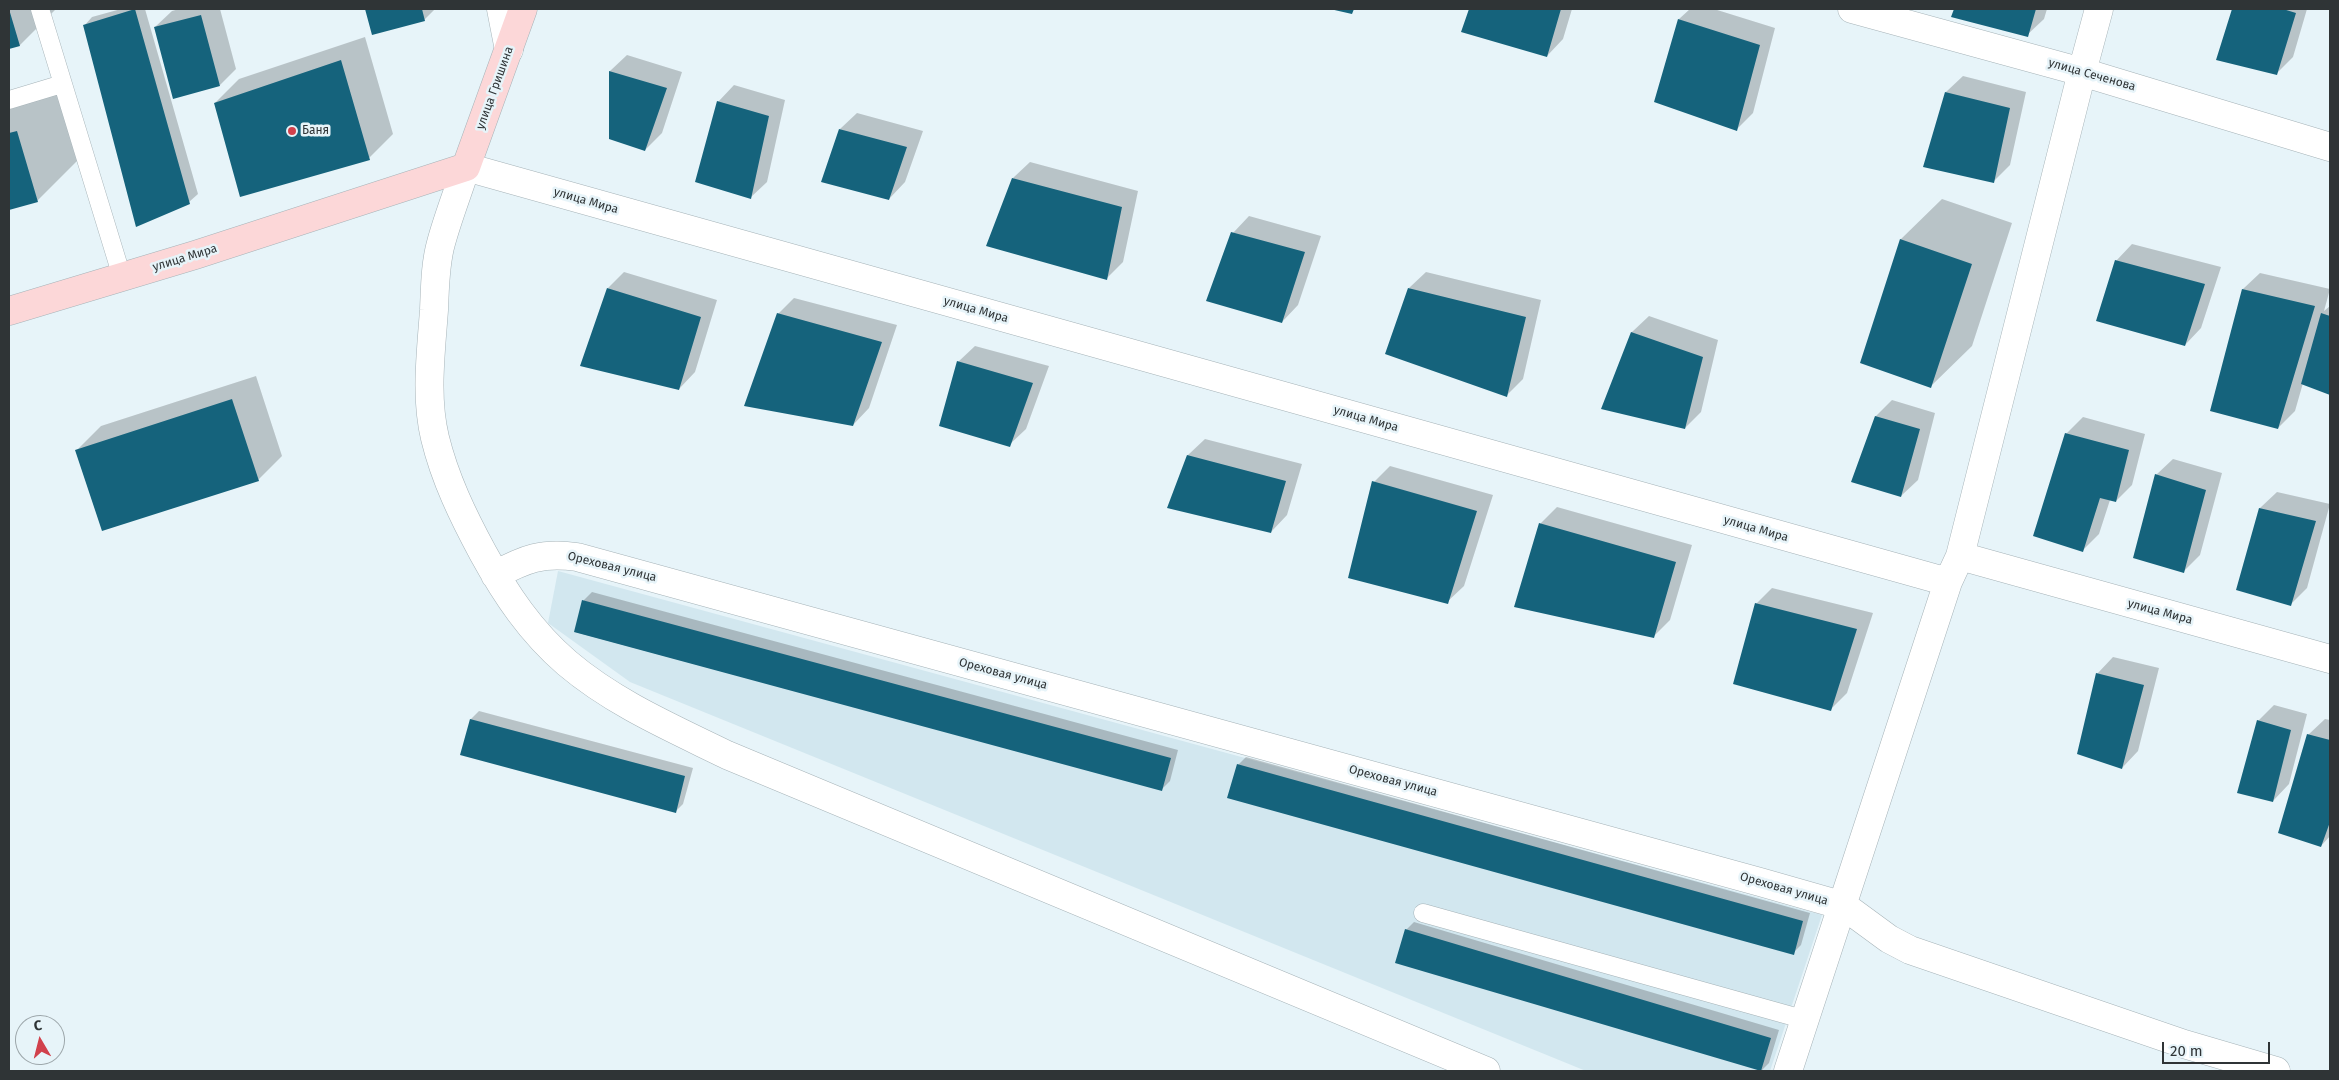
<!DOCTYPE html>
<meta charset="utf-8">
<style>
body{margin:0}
#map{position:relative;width:2339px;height:1080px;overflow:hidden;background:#e7f4f9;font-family:"Fira Sans",sans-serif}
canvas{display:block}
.frame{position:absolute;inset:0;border:10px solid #2f3436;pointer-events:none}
.north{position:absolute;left:15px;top:1015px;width:50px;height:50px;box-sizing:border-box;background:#e7f4f9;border:1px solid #9da7ab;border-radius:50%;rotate:352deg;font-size:14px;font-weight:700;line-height:20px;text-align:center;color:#2f3436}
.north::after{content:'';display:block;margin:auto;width:18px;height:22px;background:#d1414c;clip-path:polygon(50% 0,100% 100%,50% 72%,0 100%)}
.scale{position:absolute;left:2162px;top:1042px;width:108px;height:22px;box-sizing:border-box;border:2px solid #2f3436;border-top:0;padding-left:6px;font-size:15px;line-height:18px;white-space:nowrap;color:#2f3436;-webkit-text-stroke:4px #e7f4f9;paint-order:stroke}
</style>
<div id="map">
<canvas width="2339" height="1080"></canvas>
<div class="frame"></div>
<div class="north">С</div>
<div class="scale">20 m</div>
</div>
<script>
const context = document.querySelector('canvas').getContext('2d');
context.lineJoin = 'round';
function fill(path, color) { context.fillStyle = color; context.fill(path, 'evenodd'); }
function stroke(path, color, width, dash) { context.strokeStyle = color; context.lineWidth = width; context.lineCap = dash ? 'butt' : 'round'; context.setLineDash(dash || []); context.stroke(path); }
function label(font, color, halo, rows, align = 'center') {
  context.font = font + ' "Fira Sans",sans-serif'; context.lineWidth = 5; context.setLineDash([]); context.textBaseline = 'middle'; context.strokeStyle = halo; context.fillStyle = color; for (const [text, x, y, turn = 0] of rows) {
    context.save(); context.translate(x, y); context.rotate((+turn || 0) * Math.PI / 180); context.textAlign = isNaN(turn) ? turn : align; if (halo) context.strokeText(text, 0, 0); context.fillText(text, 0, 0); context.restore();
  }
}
fill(new Path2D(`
 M558 571 1822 915 1770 1071H1586L630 682 548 623Z`), '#d2e7ef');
fill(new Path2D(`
 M9 9H56L20 45 9 48Z
 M121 9H145L198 194 189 202 84 26 92 17Z
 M179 9H220L236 69 220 85 155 27 172 11Z
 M367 9H435L424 20 373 33Z
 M1470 9H1572L1563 39 1547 56 1462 31Z
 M1690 9H1714L1775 28 1753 113 1736 130 1679 19Z
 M1955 9H2047L2044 19 2027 35 1953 16Z
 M2233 9H2307L2293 57 2276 74 2218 59Z
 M365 37 393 134 369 158 215 103 239 79Z
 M627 55 682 72 662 133 645 150 610 138V71Z
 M1963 76 2026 92 2010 165 1993 182 1925 166 1946 92Z
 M734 85 785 100 767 182 750 198 718 102Z
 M58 91 78 160 37 201 9 209V105Z
 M857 113 923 131 905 182 889 199 840 129Z
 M1030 162 1138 191 1123 262 1107 278 1013 178Z
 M1942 199 2012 223 1972 346 1931 386 1861 362 1901 239Z
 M1249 216 1321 236 1298 305 1282 322 1233 233Z
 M2132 244 2221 267 2201 328 2185 345 2116 261Z
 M624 272 717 300 695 372 679 389 608 288Z
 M1426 272 1541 300 1523 379 1506 396 1409 288Z
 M2260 273 2330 289 2324 311 2330 306V393L2303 383 2295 411 2278 428 2243 289Z
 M794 298 897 325 869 408 853 425 778 314Z
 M1649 316 1718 340 1701 412 1685 428 1603 408 1632 332Z
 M975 346 1049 366 1026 429 1009 445 958 362Z
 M256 376 282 456 258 480 77 450 101 426Z
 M1892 400 1935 413 1918 480 1901 496 1853 481 1876 416Z
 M2083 417 2145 434 2132 485 2116 501 2110 500 2099 534 2083 550 2066 434Z
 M1205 439 1302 464 1287 515 1271 532 1169 507 1188 455Z
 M2173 459 2222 473 2200 555 2184 571 2156 475Z
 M1390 466 1493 495 1464 586 1447 602 1374 482Z
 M2277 492 2330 504 2307 588 2291 604 2260 508Z
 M1557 507 1692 545 1670 620 1654 636 1515 606 1541 523Z
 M1772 588 1873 613 1847 693 1830 710 1756 604Z
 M592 592 1178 750 1170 781 1162 789 575 632 584 600Z
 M2113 657 2159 668 2138 751 2122 768 2097 674Z
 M2274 705 2307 714 2289 784 2273 801 2258 721Z
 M479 711 693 768 683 804 675 812 462 754 471 719Z
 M2325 719 2330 720V836L2321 846 2308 735Z
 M1246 757 1810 913 1801 945 1793 953 1238 765Z
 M1414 922 1779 1030 1769 1063 1761 1071 1406 930Z`), '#0003');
fill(new Path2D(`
 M9 9 20 46 9 49Z
 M135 9 190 204 136 227 83 25Z
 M365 9H422L425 21 372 35Z
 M1330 9H1354L1352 14Z
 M1469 9H1561L1547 57 1461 32Z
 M1954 9H2036L2028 37 1951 17Z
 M2232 9H2283L2296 13 2277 75 2216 60Z
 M201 15 220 86 173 99 154 27Z
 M1678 19 1760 45 1737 131 1654 102Z
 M341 60 370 160 240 197 214 103Z
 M609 71 667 88 645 151 609 139Z
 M1945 92 2010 108 1994 183 1923 167Z
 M717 101 769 116 751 199 695 182Z
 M839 129 907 147 889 200 821 182Z
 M17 131 38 202 9 210V133Z
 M1012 178 1122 207 1107 280 986 246Z
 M1231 232 1305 252 1282 323 1206 301Z
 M1900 239 1972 264 1931 388 1860 363Z
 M2115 260 2205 284 2185 346 2096 321Z
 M607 288 701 317 679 390 580 366Z
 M1408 288 1526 317 1507 397 1385 354Z
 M2242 289 2315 306 2278 429 2210 411Z
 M777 313 882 342 853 426 744 406Z
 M2321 313 2330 316V395L2301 384Z
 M1631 332 1703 357 1685 429 1601 409Z
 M957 361 1033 383 1010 447 939 426Z
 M232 399 259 481 102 531 75 450Z
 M1875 416 1920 429 1901 497 1851 482Z
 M2065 433 2129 450 2116 502 2100 498 2083 552 2033 536Z
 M1187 455 1286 481 1271 533 1167 508Z
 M2155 474 2206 490 2184 573 2133 558Z
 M1372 481 1477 511 1448 604 1348 578Z
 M2259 508 2316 521 2291 606 2236 590Z
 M1539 523 1676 562 1654 638 1514 607Z
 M582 600 1171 758 1162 791 574 632Z
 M1755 603 1857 629 1831 711 1733 684Z
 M2096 673 2144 685 2122 769 2077 754Z
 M470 719 685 776 676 813 460 755Z
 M2257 720 2291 730 2273 802 2237 793Z
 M2307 734 2330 740V822L2321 847 2278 833Z
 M1237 764 1803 921 1794 955 1227 798Z
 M1405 929 1771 1038 1761 1071 1395 963Z`), '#15637c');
const lane = new Path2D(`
 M40 9 122 277
 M9 100 62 84
 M1423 913 1806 1020`);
const street = new Path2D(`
 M501 9 509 50
 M1852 9 2082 72 2330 147
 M1960 556 2330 659
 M495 575C525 559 542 552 577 557L1760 882 1844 906 1889 939 1910 950 2184 1044 2276 1071
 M1486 1071 727 755C672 728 614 703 567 663 531 632 506 595 483 553 463 516 445 479 435 438 425 397 431 352 434 310 435 288 435 264 441 243 448 217 458 192 466 167L1948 582
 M1788 1071 1948 582 1960 556 2082 72 2099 9`);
const secondary = new Path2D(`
 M9 311 195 255 466 167 523 9`);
stroke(lane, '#a6b3b8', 19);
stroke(street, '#a6b3b8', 29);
stroke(secondary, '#a6b3b8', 29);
stroke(lane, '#fff', 18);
stroke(street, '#fff', 28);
stroke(secondary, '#fcd7d8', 28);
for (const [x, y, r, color] of [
 [292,131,5,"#d1414c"]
]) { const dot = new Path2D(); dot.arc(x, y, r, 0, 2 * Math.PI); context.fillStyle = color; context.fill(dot); stroke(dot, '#e7f4f9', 2); }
label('12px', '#2f3436', '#e7f4f9', [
 ["улица Сеченова",2092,75,16],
 ["улица Гришина",495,88,-70],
 ["улица Мира",586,201,16],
 ["улица Мира",185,258,-17],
 ["улица Мира",976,310,16],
 ["улица Мира",1366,419,16],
 ["улица Мира",1756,529,16],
 ["Ореховая улица",612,567,14],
 ["улица Мира",2160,612,15],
 ["Ореховая улица",1003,674,15],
 ["Ореховая улица",1393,781,15],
 ["Ореховая улица",1784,889,16]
]);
label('12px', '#2f3436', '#e7f4f9', [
 ["Баня",302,131]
], 'left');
</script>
